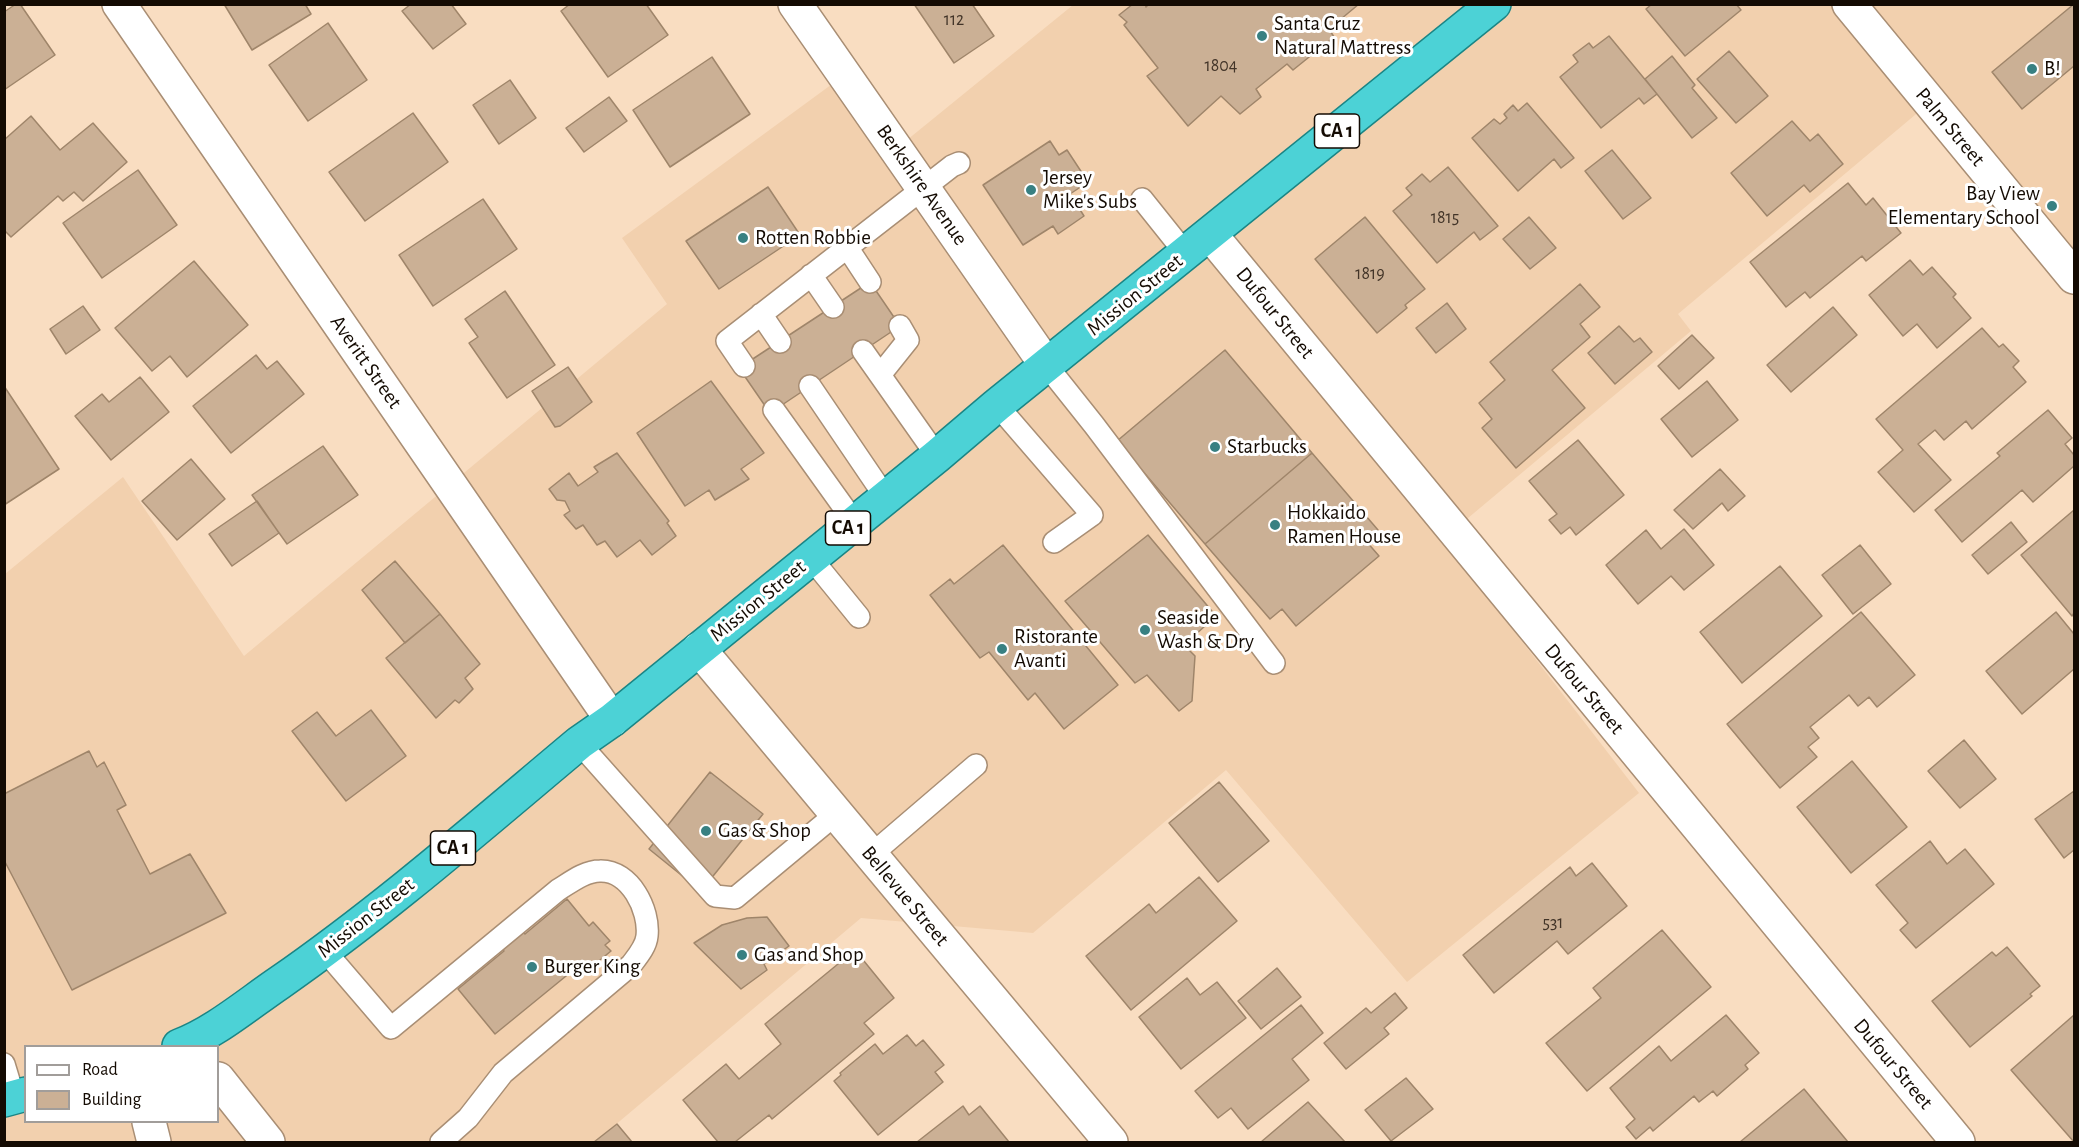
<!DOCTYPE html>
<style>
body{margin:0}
#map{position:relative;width:2079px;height:1147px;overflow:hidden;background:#f9ddc1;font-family:"Alegreya Sans",sans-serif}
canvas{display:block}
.frame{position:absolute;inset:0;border:6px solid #140b03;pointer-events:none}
.legend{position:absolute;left:24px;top:1045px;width:195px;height:78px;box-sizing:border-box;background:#fff;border:2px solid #a19d9a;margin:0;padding:8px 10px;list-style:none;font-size:18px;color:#140b03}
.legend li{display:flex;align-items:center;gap:12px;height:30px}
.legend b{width:30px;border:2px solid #a19d9a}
</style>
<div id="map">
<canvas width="2079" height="1147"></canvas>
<div class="frame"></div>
<ul class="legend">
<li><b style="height:8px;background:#fff"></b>Road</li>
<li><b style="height:16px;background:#cbb095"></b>Building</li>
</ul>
</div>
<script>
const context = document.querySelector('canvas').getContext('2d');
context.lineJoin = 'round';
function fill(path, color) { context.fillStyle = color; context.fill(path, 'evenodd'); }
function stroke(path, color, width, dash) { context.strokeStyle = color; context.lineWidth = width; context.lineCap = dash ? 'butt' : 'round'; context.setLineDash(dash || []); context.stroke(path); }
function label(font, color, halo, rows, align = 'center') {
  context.font = font + ' "Alegreya Sans",sans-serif'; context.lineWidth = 6; context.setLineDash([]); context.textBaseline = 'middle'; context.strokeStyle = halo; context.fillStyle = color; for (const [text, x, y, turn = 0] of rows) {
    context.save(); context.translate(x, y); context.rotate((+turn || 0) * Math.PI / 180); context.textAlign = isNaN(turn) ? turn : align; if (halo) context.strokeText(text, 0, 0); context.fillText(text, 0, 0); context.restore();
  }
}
fill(new Path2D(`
 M1073 5H2074V253L1934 99 1678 314 1691 331 1443 539 1639 793 1407 982 1226 770 1033 933 861 918 595 1142H5V574L123 477 244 656 667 304 622 238 839 79 891 153ZM26 1046H218V1122H26Z`), '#f2d0ae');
const building = new Path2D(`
 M16 4H20L55 55 4 90V12Z
 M224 4H305L311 14 252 50Z
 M411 4H451L466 24 433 49 402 11Z
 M570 4H646L668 35 608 77 561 11Z
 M914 4H972L994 36 954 63Z
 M1133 4H1145L1146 7 1149 4H1359L1329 29 1334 37 1293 70 1287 64 1256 89 1261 97 1240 114 1221 96 1188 126 1147 76 1158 68 1124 25 1127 22 1119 15Z
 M1652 4H1736L1741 10 1685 56 1646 9Z
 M2074 4V66L2022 109 1992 72Z
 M328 23 367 80 308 121 269 65Z
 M1609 36 1657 94 1644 104 1639 98 1601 128 1560 77 1578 62 1573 55 1589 43 1593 48Z
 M1729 51 1768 96 1736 123 1697 79Z
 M1672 56 1695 85 1692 88 1717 118 1692 138 1645 79Z
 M712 57 750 114 670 167 633 110Z
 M510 80 536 118 499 144 473 105Z
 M609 97 627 121 584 152 566 128Z
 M1527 103 1574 158 1561 168 1554 159 1518 191 1472 138 1494 119 1500 124 1507 118 1504 114 1513 105 1518 111Z
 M413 113 448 162 365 221 329 172Z
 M31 116 60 150 93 123 127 162 83 201 74 192 63 201 58 196 11 237 4 230V140Z
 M1792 121 1810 141 1818 134 1843 164 1810 192 1804 185 1767 216 1731 173Z
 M1050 141 1059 155 1067 150 1088 182 1070 194 1084 216 1058 234 1053 226 1023 245 983 185Z
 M1612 150 1651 198 1623 219 1585 171Z
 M1448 167 1498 226 1480 240 1474 232 1437 263 1393 211 1412 195 1406 188 1422 174 1430 182Z
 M138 170 177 225 102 278 63 223Z
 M1848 183 1866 205 1873 198 1901 233 1866 261 1862 256 1810 298 1805 292 1786 307 1750 262Z
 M768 187 800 235 719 289 686 241Z
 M483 199 517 249 433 306 399 255Z
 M1365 217 1425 289 1405 305 1407 308 1377 333 1315 259Z
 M1529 217 1556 248 1530 269 1503 239Z
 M1910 260 1923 275 1932 267 1956 294 1953 297 1971 318 1937 348 1917 324 1903 336 1869 295Z
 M194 261 248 325 187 377 170 356 152 371 115 328Z
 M870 282 900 326 770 413 739 368Z
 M1580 284 1600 307 1580 324 1590 337 1552 370 1585 408 1516 468 1482 428 1492 419 1479 403 1505 380 1490 362Z
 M505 291 555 365 507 398 469 343 478 337 465 319Z
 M1447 303 1466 329 1436 353 1416 328Z
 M83 306 100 330 66 354 50 329Z
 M1833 307 1857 335 1791 392 1767 365Z
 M1619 326 1634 342 1640 338 1652 352 1615 384 1588 353Z
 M1982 328 1999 347 2003 344 2019 361 2013 367 2026 382 1972 429 1966 421 1944 440 1935 430 1918 444 1951 480 1914 512 1878 472 1903 450 1876 419Z
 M1692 335 1714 358 1679 389 1658 366Z
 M1225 350 1312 453 1205 544 1117 441Z
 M256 355 267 369 277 361 304 394 231 453 193 406Z
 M568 367 592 402 560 426 555 427 532 391Z
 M140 377 169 412 111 460 75 416 102 394 109 402Z
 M711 381 764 453 741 469 749 479 715 500 709 490 685 506 637 433Z
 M1707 381 1738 420 1692 457 1661 419Z
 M4 386 59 469 4 505Z
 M2048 410 2072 438 2065 444 2074 455V466L2033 502 2022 490 1962 542 1935 510 2000 456 1997 453Z
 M1578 440 1624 495 1576 535 1570 527 1561 534 1549 520 1557 514 1529 481Z
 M323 446 358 495 287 544 252 495Z
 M617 453 669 521 667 523 676 536 652 555 640 540 617 557 605 541 597 545 583 525 576 529 564 515 570 511 565 501 557 500 549 489 569 473 578 486 598 472 594 467Z
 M1312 453 1378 530 1366 541 1379 556 1296 626 1282 609 1270 619 1205 544Z
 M191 459 225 499 177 540 142 501Z
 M1720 469 1745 496 1728 511 1722 503 1693 529 1674 510Z
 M257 501 279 533 232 566 209 534Z
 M2074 510V613L2072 616 2021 555Z
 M2011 522 2027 542 1988 574 1972 555Z
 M1684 529 1714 565 1684 590 1671 576 1638 604 1606 565 1646 530 1661 549Z
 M1148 535 1216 616 1184 645 1195 656 1192 701 1179 711 1147 675 1135 683 1065 601Z
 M1003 545 1118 685 1064 729 1035 693 1028 700 989 652 980 658 930 595 950 579 954 584Z
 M1860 545 1891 584 1853 614 1822 575Z
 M395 561 440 614 405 643 362 590Z
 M1780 566 1822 616 1742 683 1700 632Z
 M1861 612 1915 675 1877 707 1869 697 1858 706 1849 695 1810 727 1819 738 1808 747 1817 757 1780 788 1727 724Z
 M2056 612 2074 634V669L2022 714 1986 671Z
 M440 614 480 664 465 678 473 689 459 703 455 700 436 718 386 658Z
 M371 710 406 756 346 801 292 731 317 712 336 736Z
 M1964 740 1996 779 1960 808 1928 771Z
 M89 751 97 767 104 762 126 805 117 810 150 874 190 854 226 913 72 990 4 860V794Z
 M1852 761 1907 827 1851 873 1797 807Z
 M710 772 763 814 701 891 649 849Z
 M1219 782 1269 841 1218 882 1169 823Z
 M2074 791V850L2064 858 2035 819Z
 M1930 841 1947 864 1965 849 1994 884 1916 948 1900 930 1908 923 1876 885Z
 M1592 863 1627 906 1568 954 1557 941 1494 993 1463 955 1570 867 1576 876Z
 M1199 877 1237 921 1131 1010 1086 956 1149 904 1156 913Z
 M567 899 589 926 593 922 610 941 605 945 611 951 588 970 582 963 495 1034 458 989 504 951 501 948 522 930 525 934Z
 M767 917 789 946 764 964 767 970 741 989 694 943 722 925 747 918Z
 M1662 930 1711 987 1587 1091 1546 1043 1601 998 1593 988Z
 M2007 947 2040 986 2030 994 2032 996 1970 1047 1932 1001 1992 952 1996 956Z
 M855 950 894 998 864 1023 874 1034 772 1119 769 1115 735 1142H718L683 1100 726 1064 739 1079 781 1044 765 1024Z
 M1277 968 1301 997 1261 1029 1238 1001Z
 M1187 978 1200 995 1217 982 1246 1018 1181 1069 1139 1017Z
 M1395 993 1407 1008 1384 1028 1389 1034 1346 1069 1324 1043 1366 1008 1371 1013Z
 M1301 1005 1323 1033 1292 1059 1309 1080 1248 1129 1231 1108 1218 1118 1195 1091Z
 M1726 1015 1759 1053 1745 1065 1748 1069 1717 1096 1713 1091 1699 1102 1694 1096 1653 1131 1650 1127 1636 1139 1626 1127 1635 1119 1610 1088 1659 1046 1671 1061Z
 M2074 1015V1142L2011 1070Z
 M907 1035 916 1046 923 1040 944 1065 935 1072 943 1082 878 1135 834 1081 841 1075 840 1073 875 1044 883 1054Z
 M1406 1078 1433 1109 1391 1141 1365 1110Z
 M1804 1089 1848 1142H1740Z
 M1308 1102 1345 1142H1261Z
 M963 1106 969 1115 980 1106 1009 1142H917Z
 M617 1124 632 1142H594Z`);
fill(building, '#cbb095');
stroke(building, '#9f856a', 1.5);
const service = new Path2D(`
 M1142 199 1186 254
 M847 247 870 282
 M811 275 833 307
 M761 314 780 342
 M863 351 937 456
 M744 366 727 341 952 166 959 163
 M1047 366 1094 425 1274 663
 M880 375 908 340 900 326
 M810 386 886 498
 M997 405 1092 515 1054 542
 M774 410 855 523
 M811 558 859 617
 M579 743 715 896 735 898 836 814
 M871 855 976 765
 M325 951 391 1028 558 890C571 882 585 871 600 871 630 870 650 910 647 936 646 947 637 957 631 965L503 1073 468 1118 441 1142
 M4 1064 14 1097`);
const minor = new Path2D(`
 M119 4 612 720
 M795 4 1047 366
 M1849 4 2074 277
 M1210 234 1958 1142
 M699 649 1111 1142`);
const tertiary = new Path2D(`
 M218 1079 268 1142
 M149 1122 154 1142`);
const trunk = new Path2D(`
 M179 1046C214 1033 248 1004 279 983 384 910 481 825 579 743L612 720 937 456 997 405 1494 4
 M4 1100 26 1094`);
stroke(service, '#a98e74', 24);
stroke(minor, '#a98e74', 36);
stroke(tertiary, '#a98e74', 36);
stroke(trunk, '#1b8585', 36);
stroke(service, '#fff', 21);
stroke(minor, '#fff', 33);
stroke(tertiary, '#fff', 33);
stroke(trunk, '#4cd2d6', 33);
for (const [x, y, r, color] of [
 [1262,36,6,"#388082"],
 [2032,69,6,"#388082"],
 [1031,190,6,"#388082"],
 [2052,206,6,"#388082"],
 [743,238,6,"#388082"],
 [1215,447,6,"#388082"],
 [1275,525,6,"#388082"],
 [1145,630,6,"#388082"],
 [1002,649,6,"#388082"],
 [706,831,6,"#388082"],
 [742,955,6,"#388082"],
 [532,967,6,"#388082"]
]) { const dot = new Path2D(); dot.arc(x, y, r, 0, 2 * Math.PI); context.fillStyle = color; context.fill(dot); stroke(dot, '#fff', 2); }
label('18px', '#423428', null, [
 ["112",954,20],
 ["1804",1221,66],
 ["1815",1445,218],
 ["1819",1370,274],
 ["531",1553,923]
]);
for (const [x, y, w] of [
 [1337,131,45],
 [848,528,45],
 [453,848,45]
]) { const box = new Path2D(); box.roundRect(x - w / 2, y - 17, w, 34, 4.5); context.fillStyle = '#fff'; context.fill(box); stroke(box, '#140b03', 1.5); }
label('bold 20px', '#140b03', null, [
 ["CA 1",1337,131],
 ["CA 1",848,528],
 ["CA 1",453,848]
]);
label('21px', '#140b03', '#fff', [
 ["Santa Cruz",1274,24],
 ["Natural Mattress",1274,48],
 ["B!",2044,69],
 ["Jersey",1043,178],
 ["Mike's Subs",1043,202],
 ["Bay View",2040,194,"right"],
 ["Elementary School",2040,218,"right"],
 ["Rotten Robbie",755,238],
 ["Starbucks",1227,447],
 ["Hokkaido",1287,513],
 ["Ramen House",1287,537],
 ["Seaside",1157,618],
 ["Wash & Dry",1157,642],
 ["Ristorante",1014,637],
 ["Avanti",1014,661],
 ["Gas & Shop",718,831],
 ["Gas and Shop",754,955],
 ["Burger King",544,967]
], 'left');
label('21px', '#140b03', '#fff', [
 ["Palm Street",1950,127,50],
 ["Berkshire Avenue",922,185,55],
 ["Mission Street",1135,295,-39],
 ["Dufour Street",1275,313,51],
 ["Averitt Street",366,362,55],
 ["Mission Street",758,601,-39],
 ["Dufour Street",1584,689,50],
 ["Bellevue Street",905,896,50],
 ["Mission Street",366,918,-38],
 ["Dufour Street",1893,1064,50]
]);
</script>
